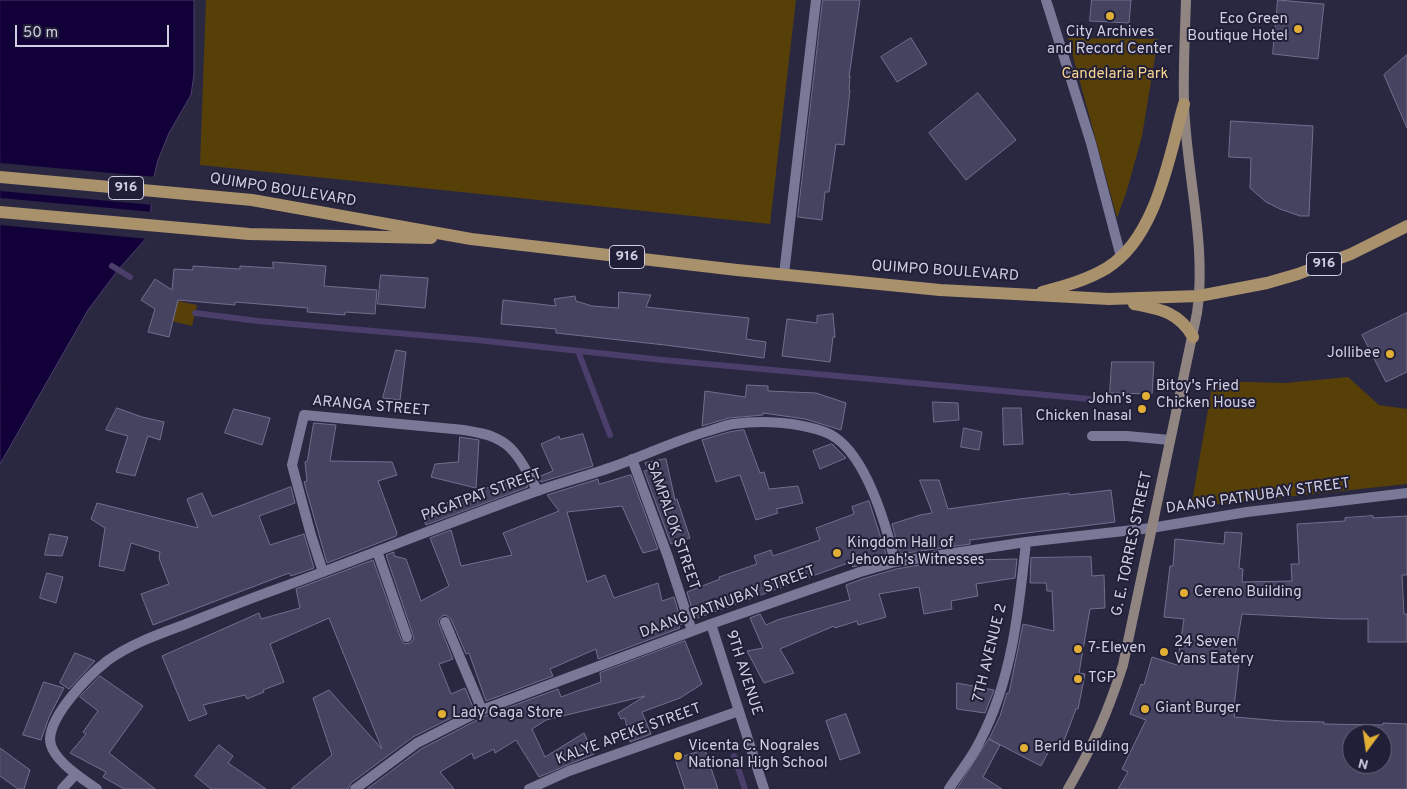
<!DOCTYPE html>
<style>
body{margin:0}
#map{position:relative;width:1407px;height:789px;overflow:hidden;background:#2a2741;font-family:Overpass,sans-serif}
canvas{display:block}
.north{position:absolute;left:1342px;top:724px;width:50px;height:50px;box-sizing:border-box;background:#211e37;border:1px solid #67657b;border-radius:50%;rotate:194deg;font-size:14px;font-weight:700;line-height:20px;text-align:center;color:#d0cfe1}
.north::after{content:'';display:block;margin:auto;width:18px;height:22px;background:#e2af34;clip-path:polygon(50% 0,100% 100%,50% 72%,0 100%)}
.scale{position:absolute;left:15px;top:25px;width:154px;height:22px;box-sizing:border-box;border:2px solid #d0cfe1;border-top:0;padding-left:6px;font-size:15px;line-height:18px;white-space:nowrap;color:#d0cfe1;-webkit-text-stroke:4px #211e37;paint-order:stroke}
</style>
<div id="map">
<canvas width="1407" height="789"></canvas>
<div class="north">N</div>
<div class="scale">50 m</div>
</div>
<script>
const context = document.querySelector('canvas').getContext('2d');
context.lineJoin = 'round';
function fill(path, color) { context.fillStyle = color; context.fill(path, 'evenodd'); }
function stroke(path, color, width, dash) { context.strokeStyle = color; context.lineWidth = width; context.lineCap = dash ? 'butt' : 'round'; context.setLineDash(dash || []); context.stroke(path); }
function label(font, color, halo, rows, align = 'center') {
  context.font = font + ' Overpass,sans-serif'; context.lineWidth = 4; context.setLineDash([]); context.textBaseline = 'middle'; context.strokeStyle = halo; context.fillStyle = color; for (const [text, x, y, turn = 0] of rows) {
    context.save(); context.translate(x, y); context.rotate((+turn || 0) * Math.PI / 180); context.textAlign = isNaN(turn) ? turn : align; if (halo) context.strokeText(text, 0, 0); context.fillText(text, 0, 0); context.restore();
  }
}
fill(new Path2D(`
 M206 0H796L770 224 200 165Z
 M1068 38 1158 39 1142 136 1127 190 1117 218Z
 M168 299 197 305 192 326 163 319Z
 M1348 377 1379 405 1407 409V484L1191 507 1213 381 1285 383Z`), '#564008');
const water = new Path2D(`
 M0 0H194V74L191 95 169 133 158 160 153 180 149 235 118 270 88 310 0 464Z`);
fill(water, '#120038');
stroke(water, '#4b3e6b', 1);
fill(new Path2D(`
 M0 163 156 177 154 205 0 191Z
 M0 198 153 212 151 235 149 239 0 225Z`), '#2a2741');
stroke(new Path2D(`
 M112 266 130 277
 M195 313 258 321 477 340 663 360 1112 401
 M578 351 610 435
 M734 756 745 789`), '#4b3e6b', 6);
const building = new Path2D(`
 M823 0H860L849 77 850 76 849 90H850L844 145 836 144 829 192H825L822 220 798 217Z
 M1092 0H1131L1129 23 1090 21Z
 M1278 0 1324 4 1318 59 1273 54Z
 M911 38 927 64 897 82 881 57Z
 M1407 55V128L1384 75Z
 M978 93 1016 140 966 180 929 133Z
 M1231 121 1313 126 1309 216H1300L1280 209 1266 202 1250 188 1251 158 1229 157Z
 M273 262 326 266 324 286 377 290 375 314 345 312V315L307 312 308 308 235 302V305L178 300 169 337 148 332 155 309 141 300 155 279 172 290 174 269 193 270V266L240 269V266L273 268Z
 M381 275 428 278 425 308 378 304Z
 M619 292 651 295 646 307 749 318 746 339 766 342 764 358 665 345 556 333V329L501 324 503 300 556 306 554 299 575 296 576 301 592 306 618 308Z
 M1407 313V372L1386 382 1362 335Z
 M833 314 835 337H833L830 362 782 356 787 319 817 323V316Z
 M396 350 406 352 400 400 383 398Z
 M1112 362H1154L1152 394 1110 393Z
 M747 385 768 386V391L816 393 846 403 841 430 805 419 763 413V415L729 418 702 426 705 391 745 397Z
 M933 402 958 403 959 420 934 422Z
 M117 408 142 417 164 422 160 440 148 436 135 476 116 472 128 436 106 430Z
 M1003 408H1021L1023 444 1004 445Z
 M234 409 270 418 262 445 225 433Z
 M314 423 336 425 330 461 392 462 397 475 378 481 397 533 396 536 327 563 304 482 307 481 305 462 307 461Z
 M964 428 982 432 979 450 961 447Z
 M744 430 760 473 764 472 769 489 798 486 803 503 776 509 778 513 756 520 740 475 716 482 702 440 729 432Z
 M583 434 593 466 541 482 538 477 553 471 541 444 559 436 560 439Z
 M460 437 479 440 476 488 431 477 435 464 458 462Z
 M832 444 846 458 820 469 813 451Z
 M666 459 675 500 677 499 690 538 671 544 644 471 648 470 645 463Z
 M631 475 658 549 643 553 622 506 567 512 587 582 605 575 614 598 658 583 662 601 674 597 682 624 679 625 680 628 598 659 596 649 550 669 553 676 486 701 469 653 466 654 451 619 446 615 442 616 438 621 439 624 453 659 439 664 451 694 465 688 473 707 413 737 351 783 348 789H291L332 755 313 698 329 690 382 749 329 618 270 644 284 682 263 690 264 692 247 699 245 695 203 705 207 714 189 721 162 656 259 613 261 619 300 608 296 589 373 560 401 639 405 644 410 643 414 639 413 635 386 555 394 552V556L406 559 421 601 449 586 430 538 451 530 461 566 512 555 503 533 559 511 547 495 598 479 599 484Z
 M523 478 528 487 426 525 421 513 480 490Z
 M920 480H939L948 509 1019 499 1069 493V495L1111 490 1115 522 970 540V544L900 554 892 524 920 515 932 513Z
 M291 487 295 503 259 516 270 545 304 534 314 568 291 576 289 573 153 625 141 594 169 584 159 558 160 552 131 543 124 571 99 566 105 528 91 519 97 503 198 528 187 499 202 493 212 516Z
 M869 501 887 557 853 567 851 562 695 619 687 592 720 579 719 577 757 564 754 556 771 550 773 556 820 540 816 528 854 514 852 507Z
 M1373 516V518L1407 516V575H1402L1404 614H1407V642H1368V619H1341L1242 614 1234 662 1239 663 1234 707H1236L1234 717 1282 721 1324 722V724L1383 725V723L1407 724V789H1118L1128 772 1122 769 1146 720 1130 714 1141 684 1144 685 1152 657 1177 665 1184 619 1164 617 1170 566H1173L1175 539 1224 544 1225 532 1242 533 1239 568 1243 569 1242 582 1292 581 1291 564H1299L1297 524 1345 521V518ZM1352 734H1382V764H1352Z
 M50 534 68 537 62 556 45 555Z
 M971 557V560L1017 559 1015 578 976 584 978 596 951 601 952 609 924 614 919 587 879 594 886 617 858 625 857 621 835 628 834 626 780 649 794 673 764 683 747 651 763 648 750 618 760 614 766 625 777 620 850 600 846 585 862 579 896 569Z
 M1091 557 1092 576 1104 575 1105 608 1090 609 1079 673 1085 674 1078 709H1076L1062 746 1053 743 1041 766 989 739 1000 716 1007 693H1009L1023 624 1054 631 1052 591H1047L1046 583H1030L1031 558Z
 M47 573 63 577 56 603 40 598Z
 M685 641 702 684 680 698 642 712 651 734 641 738 630 742 625 718 621 719 618 713 645 696 546 720 532 729 545 757 584 733 594 754 539 777 516 740 495 753 494 749 474 759 472 753 440 772 454 789H367L421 749 485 716 558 689 561 697 601 682 600 673Z
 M75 653 95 661 69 689 60 683Z
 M100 676 143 706 109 753 155 789H124L103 777 106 772 70 753 86 734 83 732 98 711 80 697Z
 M44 682 64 688 49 717 41 740 23 735Z
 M957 683 994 690 985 713 957 709Z
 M846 714 860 753 840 760 826 721Z
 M989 739 1000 745 983 777 1002 789H957Z
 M219 745 233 756 228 763 266 789H211L195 776Z
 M0 748 30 770 24 789H18L0 776Z
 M705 750 718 789H685L675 759Z`);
fill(building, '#45435f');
stroke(building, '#716f8d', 1);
stroke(new Path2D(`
 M1046 0 1091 143 1121 257
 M784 274 816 0
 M1092 436H1127L1170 440
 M632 459 668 557 692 631
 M377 551 407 637
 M323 572 311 535 292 465 304 415 464 430C476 432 490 434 501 441 518 450 528 475 538 491
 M445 622 482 710
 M711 624 764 789
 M62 789 76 774
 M97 789C83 779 50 759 50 739 51 714 88 676 107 661 130 644 159 634 186 624 216 612 246 600 277 589 364 557 450 522 537 491 563 482 590 475 615 466 648 454 679 439 712 430 719 428 726 425 733 424 763 420 797 422 825 432 865 447 886 525 895 562
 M355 789 417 743 482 710 711 624 860 572 895 562 1026 542 1151 528 1247 512 1407 493
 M529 789 569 771 739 711
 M949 789C959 773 972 758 980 741 1012 680 1019 609 1026 542`), '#7a7897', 10);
stroke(new Path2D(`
 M1068 789C1093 746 1108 712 1123 665L1197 313C1207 243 1186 173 1184 103 1183 69 1185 34 1186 0`), '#918582', 10);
stroke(new Path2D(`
 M0 177 252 200 471 239 737 270 940 290 1109 299 1199 296 1267 283 1298 274 1351 254 1407 226
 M0 212 249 234 431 238
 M1042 292C1065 286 1087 280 1107 268 1157 237 1169 156 1184 104
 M1134 304C1160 309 1179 312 1193 337`), '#a9916c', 12);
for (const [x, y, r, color] of [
 [1110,16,5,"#e2af34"],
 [1298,29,5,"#e2af34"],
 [1390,354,5,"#e2af34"],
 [1146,396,5,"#e2af34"],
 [1142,409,5,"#e2af34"],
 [837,553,5,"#e2af34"],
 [1184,593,5,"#e2af34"],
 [1078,649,5,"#e2af34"],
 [1164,652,5,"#e2af34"],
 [1078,679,5,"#e2af34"],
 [1145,709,5,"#e2af34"],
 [442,714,5,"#e2af34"],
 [1024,748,5,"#e2af34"],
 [678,756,5,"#e2af34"]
]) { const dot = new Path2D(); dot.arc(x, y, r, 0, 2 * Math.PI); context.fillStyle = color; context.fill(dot); stroke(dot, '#211e37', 2); }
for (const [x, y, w] of [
 [126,188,35],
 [627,257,35],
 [1324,264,35]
]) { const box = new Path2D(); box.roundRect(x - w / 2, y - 11.5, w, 23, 4); context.fillStyle = '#211e37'; context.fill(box); stroke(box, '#d0cfe1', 1); }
label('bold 14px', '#d0cfe1', null, [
 ["916",126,188],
 ["916",627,257],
 ["916",1324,264]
]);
label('15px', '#d0cfe1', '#211e37', [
 ["Eco Green",1288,20,"right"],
 ["Boutique Hotel",1288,37,"right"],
 ["City Archives",1110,33,"center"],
 ["and Record Center",1110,50,"center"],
 ["Jollibee",1380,354,"right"],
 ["Bitoy's Fried",1156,387],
 ["Chicken House",1156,404],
 ["John's",1132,400,"right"],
 ["Chicken Inasal",1132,417,"right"],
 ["Kingdom Hall of",847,544],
 ["Jehovah's Witnesses",847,561],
 ["Cereno Building",1194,593],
 ["24 Seven",1174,643],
 ["Vans Eatery",1174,660],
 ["7-Eleven",1088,649],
 ["TGP",1088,679],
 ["Giant Burger",1155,709],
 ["Lady Gaga Store",452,714],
 ["Vicenta C. Nograles",688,747],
 ["National High School",688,764],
 ["Berld Building",1034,748]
], 'left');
label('15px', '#f9d792', '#211e37', [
 ["Candelaria Park",1115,75]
]);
label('15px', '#d0cfe1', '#211e37', [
 ["QUIMPO BOULEVARD",283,191,9],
 ["QUIMPO BOULEVARD",945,272,4],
 ["ARANGA STREET",371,407,5],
 ["PAGATPAT STREET",482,496,-20],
 ["DAANG PATNUBAY STREET",1258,497,-8],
 ["SAMPALOK STREET",672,526,71],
 ["G. E. TORRES STREET",1133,544,-78],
 ["DAANG PATNUBAY STREET",728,603,-20],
 ["7TH AVENUE 2",991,653,-76],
 ["9TH AVENUE",743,673,72],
 ["KALYE APEKE STREET",629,735,-20]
]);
</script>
